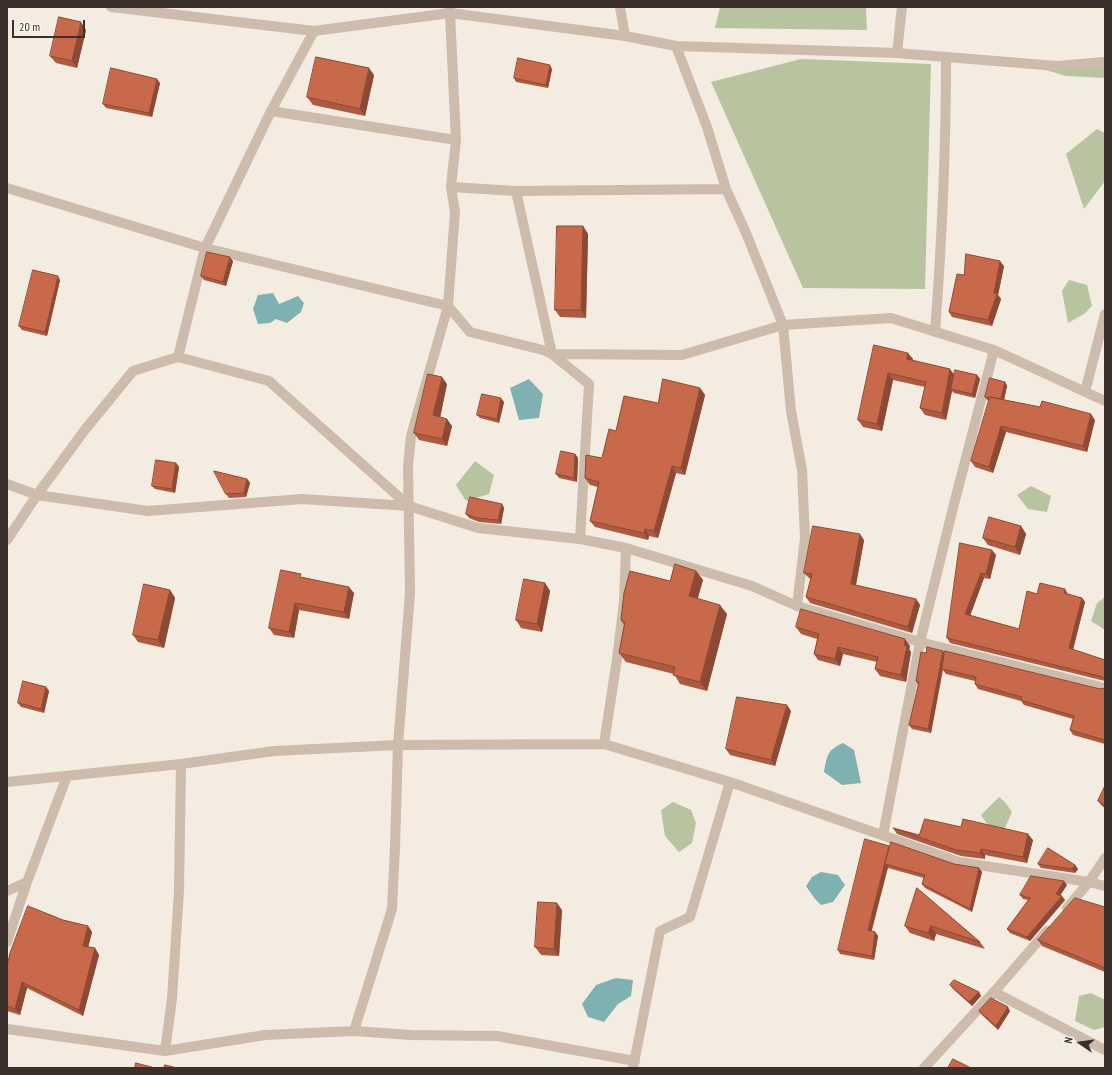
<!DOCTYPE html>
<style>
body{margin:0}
#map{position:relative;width:1112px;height:1075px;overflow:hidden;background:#f4ebe1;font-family:"PT Sans Narrow",sans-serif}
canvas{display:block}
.frame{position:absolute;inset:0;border:8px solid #3b302b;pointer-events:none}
.north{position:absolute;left:1060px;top:1023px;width:40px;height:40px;-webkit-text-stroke:3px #fbf5ee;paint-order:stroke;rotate:283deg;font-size:11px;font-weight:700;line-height:16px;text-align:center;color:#3b302b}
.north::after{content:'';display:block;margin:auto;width:14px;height:18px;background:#3b302b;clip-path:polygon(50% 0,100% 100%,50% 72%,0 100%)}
.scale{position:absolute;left:12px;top:20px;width:73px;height:18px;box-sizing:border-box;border:2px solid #3b302b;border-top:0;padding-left:5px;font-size:12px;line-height:14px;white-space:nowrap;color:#3b302b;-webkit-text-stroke:3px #fbf5ee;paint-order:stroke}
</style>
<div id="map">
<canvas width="1112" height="1075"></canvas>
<div class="frame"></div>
<div class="north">N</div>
<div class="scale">20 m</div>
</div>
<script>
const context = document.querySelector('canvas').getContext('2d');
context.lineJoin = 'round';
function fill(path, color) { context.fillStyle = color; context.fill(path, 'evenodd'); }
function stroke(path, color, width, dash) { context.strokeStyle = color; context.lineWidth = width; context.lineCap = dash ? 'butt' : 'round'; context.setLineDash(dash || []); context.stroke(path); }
fill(new Path2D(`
 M720 7H866L867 30 715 28Z
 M801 59 931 64 925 289 803 288 711 82Z
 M1105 60V78L1066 76 1046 70Z
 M1097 129 1105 133V181L1084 209 1066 154Z
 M1069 280 1087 285 1092 306 1084 314 1068 323 1062 291Z
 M475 461 494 475 489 494 466 501 456 485Z
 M1031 486 1051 496 1047 512 1028 509 1017 495Z
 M1105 597V630L1091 621 1097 603Z
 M999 797 1005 802 1012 812 1004 830H991L981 815Z
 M673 802 691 810 696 823 692 843 679 852 665 836 661 810Z
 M1091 993 1105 1000V1027L1094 1030 1075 1021 1079 996Z`), '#b8c4a0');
fill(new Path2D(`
 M273 293 279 304 298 296 304 303 301 312 287 323 276 319 270 323 258 324 253 309 258 295Z
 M529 379 543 394 539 418 519 420 510 388Z
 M843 743 854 750 861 783 842 785 824 772C827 756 827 750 843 743Z
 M821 872 838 875 845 885 833 902 821 905 815 899 806 886 812 877Z
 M616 978 633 980 631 996 618 1004 604 1022 588 1017 582 1004 596 985Z`), '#7fb0b2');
stroke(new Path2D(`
 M111 7 314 31 450 13 625 36 676 46 897 53 1057 66 1105 62
 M620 7 625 36
 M314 31 271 111 205 248 178 357 269 381 409 506
 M676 46 707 127 726 189 746 233 783 325 791 411 802 470 805 538 797 606
 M897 53 902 7
 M271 111 456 140
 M451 187 516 191 726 189
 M7 188 205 248 448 306 470 332 543 350 552 354 682 355 783 325 891 318 994 350 1105 401
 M516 191 552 354 589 384 580 539
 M935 332C942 240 946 149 946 57
 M1085 392 1105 314
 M7 484 37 495 148 511 302 499 409 506 478 528 580 539 626 548 752 586 797 606 920 642 1105 688
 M7 540 37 495 84 431 133 371 178 357
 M604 744 617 659 624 602 626 548
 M7 782 181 764 274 751 398 745 604 744 730 782 959 862 1089 882 1105 886
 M883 835 920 642 953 508 994 350
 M7 891 27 882
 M7 942 27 882 67 776
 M994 992 1105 1050
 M7 1029 165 1051 265 1035 354 1031 411 1035 497 1036 635 1061
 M354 1031 392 909 395 847 398 745 410 593 408 467 411 436 448 306 455 212 451 187 456 140 450 13V7
 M165 1051 172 999 179 891 181 764
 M633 1068 660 931 690 917 730 782`), '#cdbbac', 10);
stroke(new Path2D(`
 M1067 908 1089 882 1105 858
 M924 1068 994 992 1047 931`), '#cdbbac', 10);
fill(new Path2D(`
 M86 30 77 68 56 63 50 56Z
 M552 69 548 88 516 82 514 78Z
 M374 75 365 116 313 105 307 97Z
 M160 83 152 117 106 108 103 104Z
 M583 226 588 234 586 318 560 317 555 310Z
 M233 261 226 286 204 280 201 276Z
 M1004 266 998 295 1001 299 992 326 952 317 949 312 964 275Z
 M60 280 47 336 22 330 19 326Z
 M874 345 913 359V360L954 374 977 375 980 379 975 398 954 393 952 391 946 420 925 415 920 408 925 387 893 380 882 431 863 427 858 420Z
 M1005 382 1007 386 1004 400 1095 420 1087 452 1006 432 993 473 975 467 971 461 989 401H988L985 397Z
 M447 384 440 417 452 426 447 446 419 440 414 433Z
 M700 388 705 395 685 475 676 473 658 538 649 536 648 540 595 527 590 521 598 487 590 485 585 478 602 458 616 431 658 403Z
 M504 402 499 423 480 418 477 415Z
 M575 454 578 458 577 482 559 478 556 474Z
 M176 463 179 467 175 493 155 489 152 486Z
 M247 479 250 483 246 497 229 498 226 494Z
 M502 504 504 508 501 524 479 522 469 518 466 514Z
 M1021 526 1026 534 1020 555 988 545 983 538Z
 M864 540 856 585 916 599 920 605 912 633 810 603 806 597 811 579 809 578 804 573Z
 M960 543 996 555 990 579 984 578 970 615 1019 629 1037 594H1068L1082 598 1085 602 1073 650 1105 660V681L950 643 947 638Z
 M696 571 703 580 697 598 727 614 707 691 680 684 674 674 626 662 619 653 624 625 621 620 670 581Z
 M303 577 354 593 349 619 299 610 294 638 274 635 269 628Z
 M545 583 550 591 542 632 521 628 516 620Z
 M170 590 175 598 164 648 138 642 133 635Z
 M796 627 910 646 909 649 911 652 906 682 880 676 875 669 877 662 843 654 840 666 818 660 814 654 817 639 801 634Z
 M943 651 944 654 1100 689 1105 688V744L1073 735 1070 730 1073 719 1024 705 1021 701 978 689 975 684V681L946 674 943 670 931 733 912 729 909 725 918 685 916 681 926 653Z
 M46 687 49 691 44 713 21 707 18 703Z
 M791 711 775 766 730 755 726 749Z
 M1105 786V808L1102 806 1098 801Z
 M961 827 1033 840 1027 863 985 855V859L961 856 897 834 893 828 919 835Z
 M890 847 954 864 979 868 982 872 972 912 925 888 922 884 924 878 888 868V867L871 931 875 932 878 936 874 960 840 954 838 950Z
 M1038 864 1075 865 1078 869 1075 873 1041 868Z
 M1067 885 1060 896 1065 900 1030 941 1010 933 1007 929 1028 900 1023 899 1020 895Z
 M917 888 980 942 985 949 936 934 934 941 910 933 905 926Z
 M1105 907V972L1042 946 1038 940Z
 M562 910 559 956 541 955 535 947Z
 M63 920 88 926 92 932 88 947 95 948 99 955 83 1016 27 988 20 1015 7 1011V966Z
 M950 985 979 992 981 996 972 1006 953 989Z
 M979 1011H1010L998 1030 982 1015Z`), '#ac5a40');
fill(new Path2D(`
 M81 22 86 30 77 68 72 61Z
 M550 65 552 69 548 88 546 85Z
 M369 68 374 75 365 116 360 109Z
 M157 79 160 83 152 117 149 113Z
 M583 226 588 234 586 318 581 310Z
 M230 257 233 261 226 286 223 282Z
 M1000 261 1004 266 998 295 1001 299 992 326 988 320Z
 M58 276 60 280 47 336 45 332Z
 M908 353 913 359 912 366 907 359Z
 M950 369 955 376 951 389 952 391 946 420 942 413Z
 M888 373 893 380 882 431 877 424Z
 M977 375 980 379 975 398 972 394Z
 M442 377 447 384 439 423 433 415Z
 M1005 382 1007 386 1003 404 1001 401Z
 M700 388 705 395 685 475 681 468Z
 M501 398 504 402 499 423 497 419Z
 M1091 414 1095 420 1087 452 1083 446Z
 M447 419 452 426 447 446 442 439Z
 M1001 426 1006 432 993 473 989 467Z
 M575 454 578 458 577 482 574 478Z
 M176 463 179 467 175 493 172 489Z
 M672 466 676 473 658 538 654 531Z
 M247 479 250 483 246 497 244 493Z
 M502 504 504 508 501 524 498 520Z
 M1021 526 1026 534 1020 555 1015 547Z
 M645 529 649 536 648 540 644 533Z
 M860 534 864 540 855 590 851 584Z
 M992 550 996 555 990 579 986 574Z
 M696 571 703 580 696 605 689 596Z
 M981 573 984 578 969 619 965 614Z
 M545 583 550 591 542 632 537 624Z
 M349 587 354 593 349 619 344 612Z
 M1065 589 1068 594 1064 593Z
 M170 590 175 598 164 648 158 640Z
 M1082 598 1085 602 1072 653 1069 648Z
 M916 599 920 605 912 633 908 627Z
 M295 603 299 610 294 638 289 632Z
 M720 605 727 614 707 691 700 682Z
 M905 639 910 646 909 649 911 652 906 682 901 675 904 645Z
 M838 647 843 654 840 666 835 659Z
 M943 651 945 655 931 733 928 729Z
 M46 687 49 691 44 713 41 709Z
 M787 705 791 711 775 766 771 760Z
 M1028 834 1033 840 1027 863 1023 857Z
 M889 846 892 850 885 864 888 867 871 934 868 930Z
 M981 849 985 855V859L980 853Z
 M1075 865 1078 869 1075 873 1072 869Z
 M979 868 982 872 972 912 970 909Z
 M1064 881 1067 885 1058 898 1056 894Z
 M1062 896 1065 900 1030 941 1027 937Z
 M557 903 562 910 559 956 554 949Z
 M88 926 92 932 87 952 83 946Z
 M931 926 936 934 934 941 928 933Z
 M875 932 878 936 874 960 872 956Z
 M95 948 99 955 83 1016 79 1010Z
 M22 982 27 988 20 1015 15 1009Z
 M979 992 981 996 972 1006 969 1002Z
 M1008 1007 1010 1011 998 1030 996 1026Z`), '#8c4a34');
const building = new Path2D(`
 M59 17 81 22 72 61 50 56Z
 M316 57 369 68 360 109 307 97Z
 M518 58 550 65 546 85 514 78Z
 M111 68 157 79 149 113 103 104Z
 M557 226H583L581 310H555Z
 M207 252 230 257 223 282 201 276Z
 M966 254 1000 261 994 293 997 294 988 320 949 312 957 274 964 275Z
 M33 270 58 276 45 332 19 326Z
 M874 345 908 353 907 359 950 369 942 413 920 408 926 382 888 373 877 424 858 420Z
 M955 370 977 375 972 394 951 389Z
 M428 374 442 377 433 415 447 419 442 439 414 433Z
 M990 378 1005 382 1001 399 990 397V398L985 397Z
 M663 379 700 388 681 468 672 466 654 531 645 529 644 533 590 521 599 482 585 478 586 455 602 458 609 429 616 431 624 396 658 403Z
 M482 394 501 398 497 419 477 415Z
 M990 397 1040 407 1042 401 1091 414 1083 446 1001 426 989 467 971 461Z
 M561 451 575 454 574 478 556 474Z
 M156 460 176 463 172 489 152 486Z
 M214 471 247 479 244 493 226 494Z
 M470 497 502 504 498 520 477 518 466 514Z
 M989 517 1021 526 1015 547 983 538Z
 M813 526 860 534 851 584 916 599 908 627 806 597 812 574 804 573Z
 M960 543 992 550 986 574 981 573 965 614 1019 629 1027 591 1037 594 1040 583 1065 589 1064 593 1082 598 1069 648 1105 660V678L1103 677 947 638Z
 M675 564 696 571 689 596 720 605 700 682 673 675 675 667 619 653 625 622 621 620 624 593 630 571 670 581Z
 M281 570 301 574 300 577 349 587 344 612 295 603 289 632 269 628Z
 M524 579 545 583 537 624 516 620Z
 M144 584 170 590 158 640 133 635Z
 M801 609 905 639 904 645 907 646 901 675 875 669 878 657 838 647 835 659 814 654 819 634 796 627Z
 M927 647 943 651 928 729 909 725 919 682 916 681 921 652 926 653Z
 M945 651 1100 689 1105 688V740L1070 730 1074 716 1021 700 1022 697 975 684 976 677 942 669Z
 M23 681 46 687 41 709 18 703Z
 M737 697 787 705 771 760 726 749Z
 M1105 786V805L1098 801Z
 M925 819 961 827 963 819 1028 834 1023 857 981 849 980 853 956 850 893 828 919 835Z
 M865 839 889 846 868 930 875 932 872 956 838 950Z
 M891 842 954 864 979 868 970 909 922 884 925 875 885 864Z
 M1048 848 1075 865 1072 869 1038 864Z
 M1031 876 1064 881 1056 894 1062 896 1027 937 1007 929 1030 898 1020 895Z
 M917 888 980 942 931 926 928 933 905 926Z
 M1075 898 1105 907V968L1038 940Z
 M538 902 557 903 554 949 535 947Z
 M28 906 63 920 88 926 83 946 95 948 79 1010 22 982 15 1009 7 1006V966L10 953Z
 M954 980 979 992 969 1002 950 985Z
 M991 998 1008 1007 996 1026 979 1011Z
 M953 1059 971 1068H948Z
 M136 1063 155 1068H135Z
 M165 1065 177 1068H164Z`);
fill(building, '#c8694b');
stroke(building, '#8c4a34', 1);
</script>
